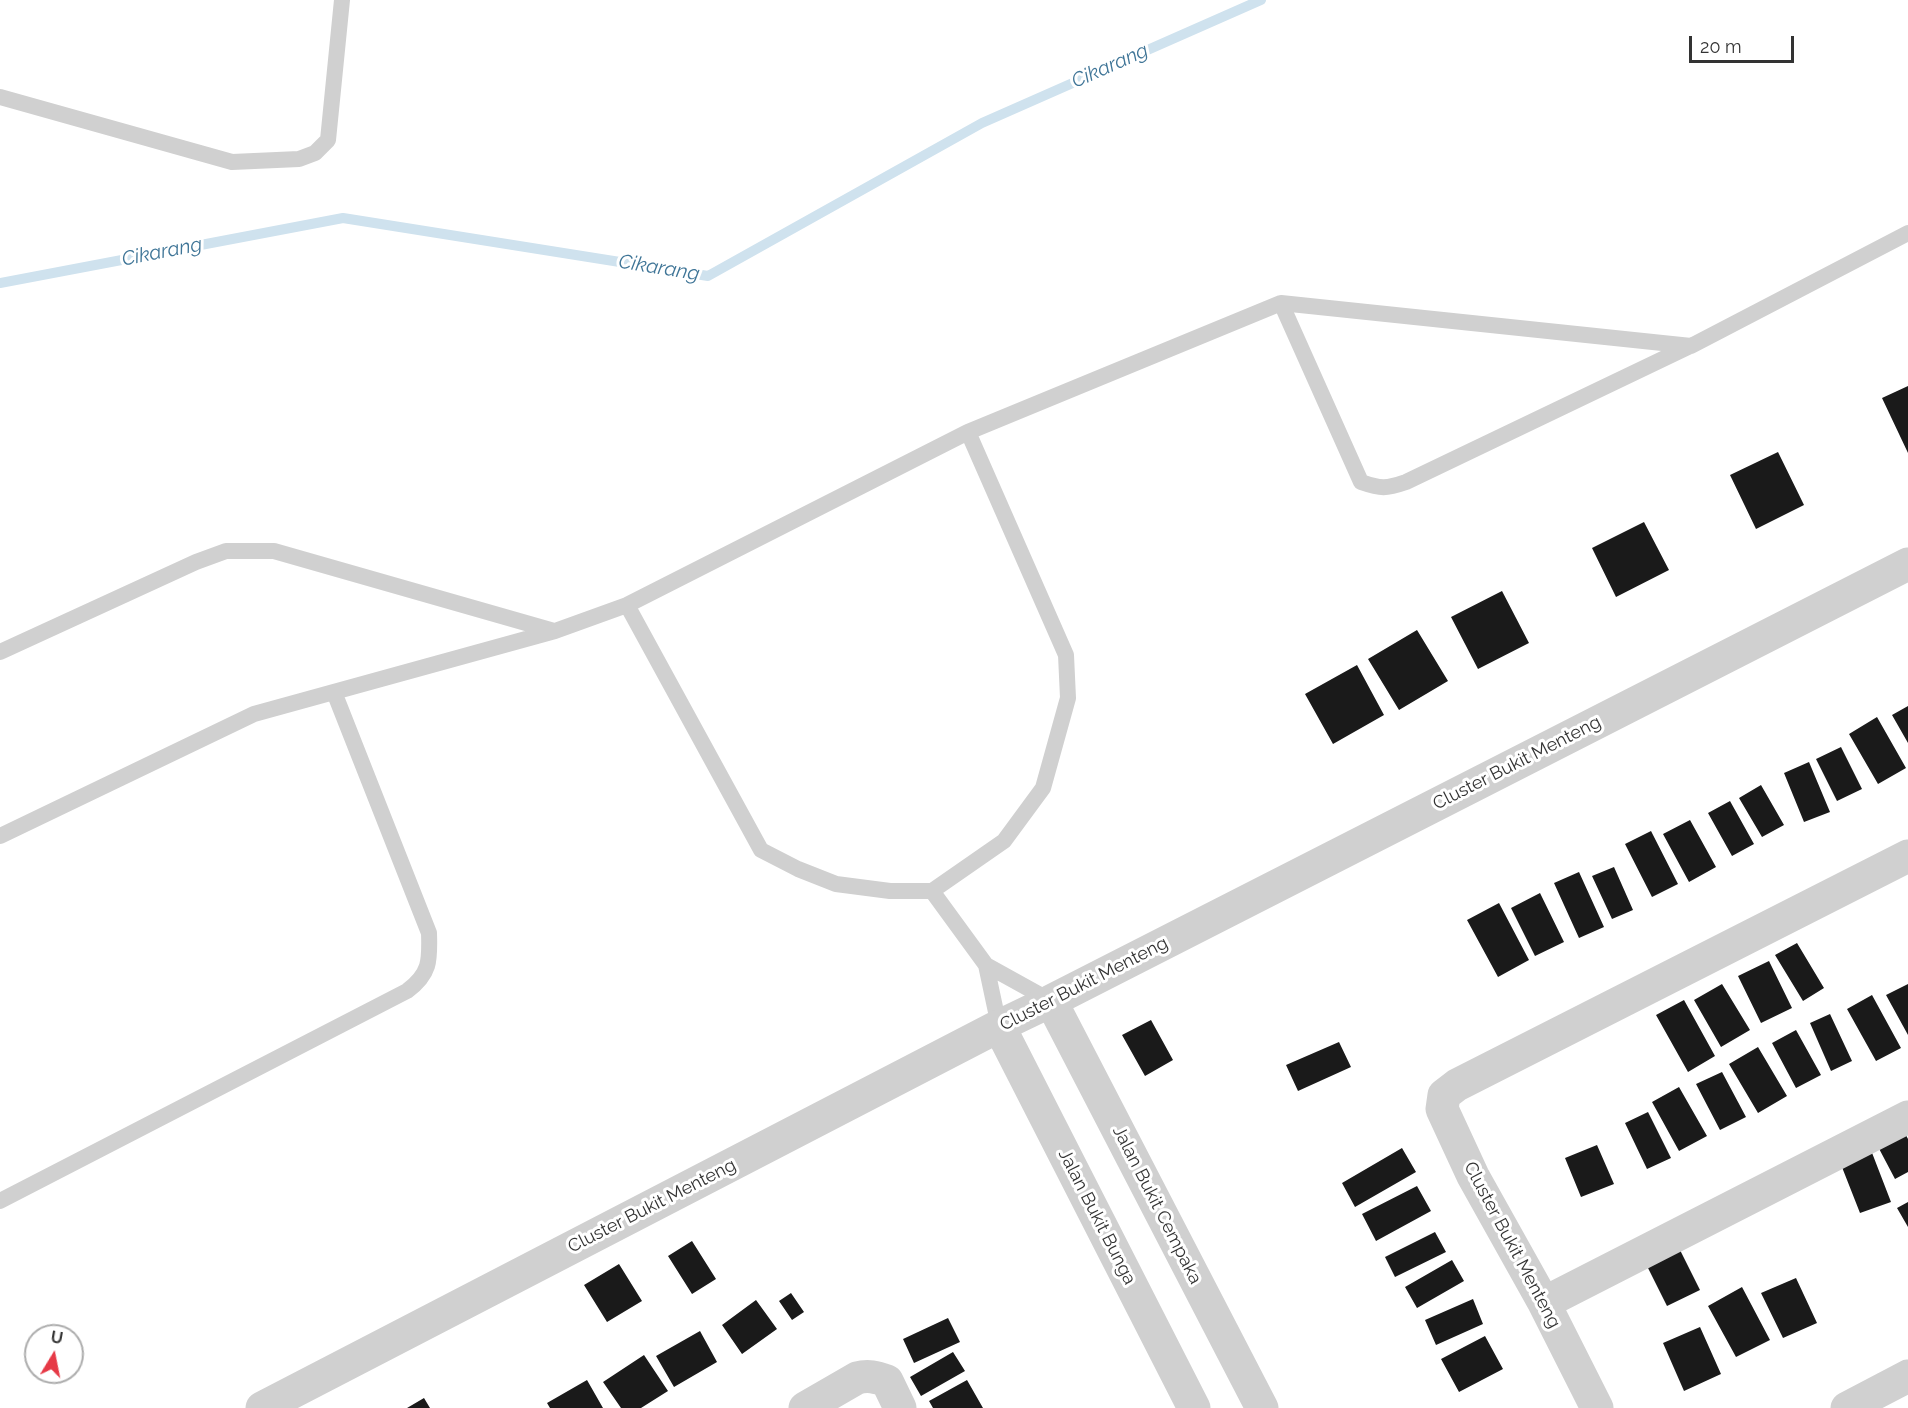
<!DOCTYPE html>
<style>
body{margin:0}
#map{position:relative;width:1908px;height:1408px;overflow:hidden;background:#fff;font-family:Raleway,sans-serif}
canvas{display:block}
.north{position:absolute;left:24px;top:1324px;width:60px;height:60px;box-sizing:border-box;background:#fff;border:2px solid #adadad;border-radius:50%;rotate:10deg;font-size:16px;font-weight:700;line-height:24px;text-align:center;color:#333}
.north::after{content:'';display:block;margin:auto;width:21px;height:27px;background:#e63946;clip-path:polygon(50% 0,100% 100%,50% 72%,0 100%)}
.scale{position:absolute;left:1689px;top:36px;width:105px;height:27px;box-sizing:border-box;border:3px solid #333;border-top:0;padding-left:8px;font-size:18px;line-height:21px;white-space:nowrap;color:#333;-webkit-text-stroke:4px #fff;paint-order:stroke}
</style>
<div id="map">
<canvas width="1908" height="1408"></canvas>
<div class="north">U</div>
<div class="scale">20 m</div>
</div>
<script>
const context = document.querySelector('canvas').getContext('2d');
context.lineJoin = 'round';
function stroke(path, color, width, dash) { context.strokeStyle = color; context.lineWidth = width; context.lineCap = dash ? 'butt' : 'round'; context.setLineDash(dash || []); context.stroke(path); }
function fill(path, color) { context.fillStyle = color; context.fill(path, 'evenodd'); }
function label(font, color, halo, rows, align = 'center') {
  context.font = font + ' Raleway,sans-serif'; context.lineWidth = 6; context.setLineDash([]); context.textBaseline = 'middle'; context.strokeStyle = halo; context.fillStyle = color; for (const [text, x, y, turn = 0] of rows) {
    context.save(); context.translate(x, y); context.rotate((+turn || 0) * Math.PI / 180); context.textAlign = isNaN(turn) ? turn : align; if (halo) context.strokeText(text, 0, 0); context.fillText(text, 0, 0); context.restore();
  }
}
stroke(new Path2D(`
 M0 283 343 218 708 276 982 123 1261 0`), '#cfe2ee', 10);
fill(new Path2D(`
 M1908 386V453L1882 398Z
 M1778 452 1804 505 1756 529 1730 475Z
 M1644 522 1669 570 1616 597 1592 548Z
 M1502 591 1529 643 1478 669 1451 617Z
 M1417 630 1448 681 1399 710 1368 659Z
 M1357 665 1384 715 1333 744 1305 694Z
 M1908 706V743L1892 715Z
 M1877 717 1906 768 1878 784 1849 734Z
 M1841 747 1862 789 1837 801 1816 759Z
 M1809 762 1830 812 1804 822 1784 773Z
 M1761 785 1784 825 1762 837 1739 798Z
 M1730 801 1754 844 1732 856 1708 813Z
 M1690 820 1716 867 1689 882 1663 834Z
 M1651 831 1678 884 1652 897 1625 844Z
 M1614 867 1633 910 1612 919 1592 876Z
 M1579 872 1604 927 1579 938 1554 883Z
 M1540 893 1564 942 1535 956 1511 908Z
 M1499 903 1529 960 1498 977 1467 920Z
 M1797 943 1824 988 1803 1001 1775 955Z
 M1769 961 1792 1008 1761 1023 1738 976Z
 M1722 984 1750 1030 1721 1047 1694 1000Z
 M1908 984V1035L1886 995Z
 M1872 995 1901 1048 1876 1061 1847 1009Z
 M1684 1000 1715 1056 1688 1072 1656 1015Z
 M1830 1014 1852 1061 1831 1071 1810 1023Z
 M1151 1020 1173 1060 1145 1076 1122 1035Z
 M1796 1030 1821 1075 1796 1088 1772 1043Z
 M1339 1042 1351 1067 1298 1091 1286 1065Z
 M1758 1047 1787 1096 1758 1113 1729 1064Z
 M1722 1072 1746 1117 1720 1130 1696 1084Z
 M1679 1087 1707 1136 1679 1151 1652 1102Z
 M1648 1112 1671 1158 1647 1169 1625 1123Z
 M1902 1127 1908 1139V1172L1895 1179 1875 1141Z
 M1597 1145 1614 1184 1581 1197 1565 1158Z
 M1869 1145 1891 1202 1860 1213 1838 1157Z
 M1402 1148 1416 1172 1355 1207 1342 1183Z
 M1417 1186 1431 1211 1376 1241 1362 1214Z
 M1908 1202V1227L1897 1208Z
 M1435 1232 1446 1252 1395 1277 1385 1257Z
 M692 1241 716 1279 692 1294 668 1256Z
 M1676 1242 1700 1290 1667 1306 1643 1258Z
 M1452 1260 1464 1281 1417 1308 1405 1287Z
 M619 1264 642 1301 607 1322 584 1285Z
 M1796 1278 1817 1323 1783 1338 1761 1293Z
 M1742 1287 1770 1340 1736 1357 1708 1306Z
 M791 1293 804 1312 792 1320 779 1301Z
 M1473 1299 1483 1324 1436 1345 1425 1320Z
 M756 1300 777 1329 742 1354 722 1325Z
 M948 1318 960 1342 914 1363 903 1339Z
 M1700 1327 1721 1374 1684 1391 1663 1343Z
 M700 1331 717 1362 674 1387 656 1356Z
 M1485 1336 1503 1369 1459 1392 1441 1359Z
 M953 1352 965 1371 921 1396 910 1377Z
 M644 1355 668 1391 641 1408H621L603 1382Z
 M587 1380 603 1408H550L547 1403Z
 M967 1380 983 1408H933L929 1401Z
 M424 1398 430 1408H407Z`), '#1a1a1a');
stroke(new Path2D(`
 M0 97 232 162 299 159 315 153 328 140 342 0
 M1281 303 1361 482C1381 489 1386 489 1406 482L1690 346
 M627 605 761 850 798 869 836 884 890 891H932L1004 841 1043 788 1068 698 1066 655 968 432
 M0 652 196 562 226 551H274L554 631
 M0 836 254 714 555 631 627 605 968 432 1281 303 1691 346 1908 233
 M932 891 986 965 999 1026
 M986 965 1051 1001
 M0 1201 407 991C430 974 430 961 429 933L334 692`), '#d0d0d0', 16);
stroke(new Path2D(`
 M1051 1001 1262 1408
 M999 1026 1194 1408
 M1544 1303 1908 1117
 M262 1408 999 1026 1051 1001 1908 564
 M805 1408 857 1378C868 1375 876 1377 887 1381L900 1408
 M1597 1408 1544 1303 1473 1176 1442 1109 1444 1095 1457 1085 1908 856
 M1847 1408 1908 1376`), '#d0d0d0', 33);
label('18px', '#333', '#fff', [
 ["Cluster Bukit Menteng",1517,763,-27],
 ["Cluster Bukit Menteng",1084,984,-27],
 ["Jalan Bukit Cempaka",1157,1205,63],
 ["Cluster Bukit Menteng",652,1206,-27],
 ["Jalan Bukit Bunga",1097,1217,63],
 ["Cluster Bukit Menteng",1512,1245,62]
]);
label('italic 20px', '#3f7597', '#fff', [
 ["Cikarang",1110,66,-24],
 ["Cikarang",162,252,-11],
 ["Cikarang",659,268,9]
]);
</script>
